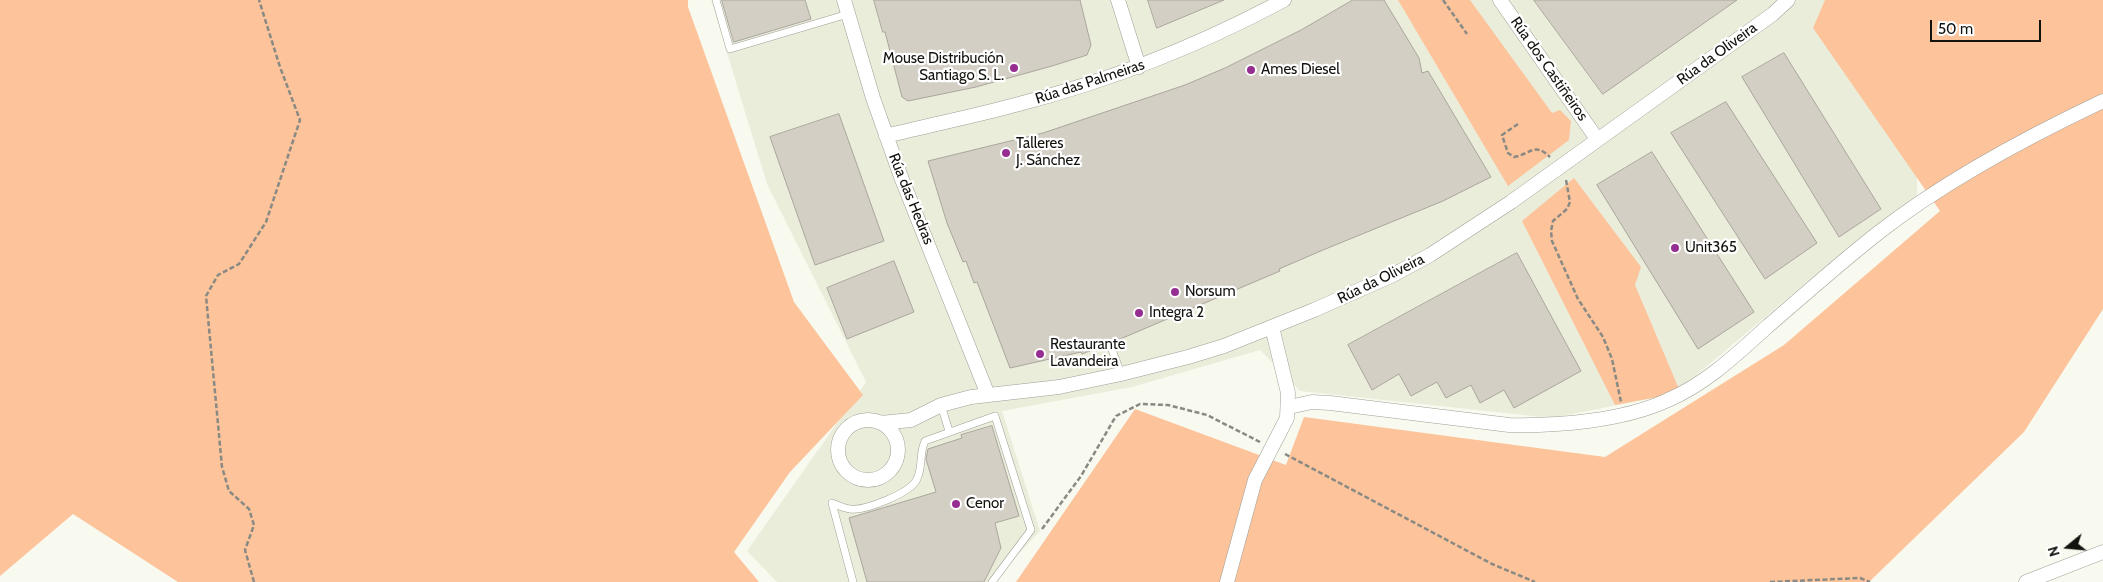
<!DOCTYPE html>
<meta charset="utf-8">
<style>
body{margin:0}
#map{position:relative;width:2103px;height:582px;overflow:hidden;background:#f8f9ef;font-family:Cabin,sans-serif}
canvas{display:block}
.north{position:absolute;left:2043px;top:522px;width:50px;height:50px;-webkit-text-stroke:4px #fff;paint-order:stroke;rotate:253deg;font-size:14px;font-weight:700;line-height:20px;text-align:center;color:#12120f}
.north::after{content:'';display:block;margin:auto;width:18px;height:22px;background:#12120f;clip-path:polygon(50% 0,100% 100%,50% 72%,0 100%)}
.scale{position:absolute;left:1930px;top:20px;width:111px;height:22px;box-sizing:border-box;border:2px solid #12120f;border-top:0;padding-left:6px;font-size:15px;line-height:18px;white-space:nowrap;color:#12120f;-webkit-text-stroke:4px #fff;paint-order:stroke}
</style>
<div id="map">
<canvas width="2103" height="582"></canvas>
<div class="north">N</div>
<div class="scale">50 m</div>
</div>
<script>
const context = document.querySelector('canvas').getContext('2d');
context.lineJoin = 'round';
function fill(path, color) { context.fillStyle = color; context.fill(path, 'evenodd'); }
function stroke(path, color, width, dash) { context.strokeStyle = color; context.lineWidth = width; context.lineCap = dash ? 'butt' : 'round'; context.setLineDash(dash || []); context.stroke(path); }
function label(font, color, halo, rows, align = 'center') {
  context.font = font + ' Cabin,sans-serif'; context.lineWidth = 4.5; context.setLineDash([]); context.textBaseline = 'middle'; context.strokeStyle = halo; context.fillStyle = color; for (const [text, x, y, turn = 0] of rows) {
    context.save(); context.translate(x, y); context.rotate((+turn || 0) * Math.PI / 180); context.textAlign = isNaN(turn) ? turn : align; if (halo) context.strokeText(text, 0, 0); context.fillText(text, 0, 0); context.restore();
  }
}
fill(new Path2D(`
 M711 0H1916L1917 197 1809 280 1674 394 1552 418 1300 391 1260 350 1132 387 1002 411 1040 531 992 582H777L747 551 866 382 767 184Z`), '#ebeddb');
fill(new Path2D(`
 M0 0H688V7L794 302 863 395 790 472 734 552 759 582H178L73 514 0 576Z
 M1398 0H1470L1552 113 1560 110 1571 121 1569 140 1508 186Z
 M1825 0H2103V309L2024 432 1869 582H1016L1135 409 1286 465 1304 417 1605 457 1784 345 1940 211 1813 28Z
 M1574 178 1641 267 1635 285 1679 389 1674 394 1615 405 1522 221Z`), '#fdc39b');
const building = new Path2D(`
 M722 0H805L811 19 734 42Z
 M874 0H1080L1091 45 1087 55 1052 66 976 87 908 101 902 97 885 32H883Z
 M1148 0H1224L1157 28Z
 M1353 0H1384L1419 58 1422 73 1428 71 1491 177 1443 201 1323 250 1279 269 1280 271 1125 337 1082 354 1081 352 1010 368 977 282 974 283 966 261 963 262 947 223 928 161 1043 133 1185 85 1225 68 1301 30Z
 M1534 0H1737L1603 94Z
 M1784 53 1881 209 1839 237 1742 77Z
 M1726 102 1817 243 1765 279 1671 133Z
 M839 114 884 241 815 265 770 137Z
 M1652 152 1754 312 1698 349 1597 185Z
 M1517 253 1581 371 1514 408 1504 390 1480 403 1471 385 1446 398 1437 382 1411 396 1399 374 1372 390 1348 345Z
 M894 261 914 312 847 339 827 288Z
 M992 426 1019 516 995 523 1001 548 984 582H867L849 518 936 492 926 459 928 449 962 438 961 435Z`);
fill(building, '#d4cfc5');
stroke(building, '#aba69d', 1);
const service = new Path2D(`
 M716 0 730 49 848 14
 M1111 347 1121 374
 M941 405 949 431
 M853 582 832 503C837 505 844 508 850 509 865 511 911 493 917 479 923 467 919 453 925 441L995 416 1031 530 992 582`);
const minor = new Path2D(`
 M844 0 873 98 901 177 988 395
 M1118 0 1139 67
 M1500 0 1597 139
 M886 136C930 125 975 116 1019 104 1112 80 1200 45 1284 0
 M1289 407 1312 402 1330 403 1509 425C1558 426 1623 421 1668 400 1707 383 1737 354 1768 326 1804 295 1840 263 1878 233 1942 183 2029 136 2103 101
 M838 450a30 30 0 1 1 60 0a30 30 0 1 1-60 0Z
 M881 423 911 420 941 405 971 397 1059 387 1121 374 1188 357 1224 346 1314 310 1393 275 1430 255 1511 202 1773 14 1788 0
 M1227 582 1255 480 1287 418 1288 393 1272 327
 M2026 582 2103 552`);
stroke(service, '#9e9f96', 8);
stroke(minor, '#9e9f96', 15);
stroke(new Path2D(`
 M1443 0 1467 34
 M1518 124 1502 135 1508 153 1514 157C1531 154 1534 142 1550 157
 M1566 180 1570 202 1567 209 1553 221 1551 231 1552 241 1578 299 1603 337 1612 359 1621 402
 M1285 454 1492 564 1535 582
 M1042 529 1081 476 1116 416 1140 404 1168 405 1207 415 1260 442
 M254 582 245 550 254 525 249 509 229 491 222 467 206 296 218 275 239 264 266 222 300 120 280 67 259 0
 M1770 582 1860 578 1870 582`), '#898a83', 2.5, [5, 2.5]);
stroke(service, '#fff', 7);
stroke(minor, '#fff', 14);
for (const [x, y, r, color] of [
 [1014,68,5,"#962e92"],
 [1251,70,5,"#962e92"],
 [1006,153,5,"#962e92"],
 [1675,248,5,"#962e92"],
 [1175,292,5,"#962e92"],
 [1139,313,5,"#962e92"],
 [1040,354,5,"#962e92"],
 [956,504,5,"#962e92"]
]) { const dot = new Path2D(); dot.arc(x, y, r, 0, 2 * Math.PI); context.fillStyle = color; context.fill(dot); stroke(dot, '#fff', 2); }
label('15px', '#12120f', '#fff', [
 ["Rúa da Oliveira",1717,54,-36],
 ["Rúa dos Castiñeiros",1549,69,55],
 ["Rúa das Palmeiras",1090,82,-18],
 ["Rúa das Hedras",911,199,68],
 ["Rúa da Oliveira",1381,279,-26]
]);
label('15px', '#12120f', '#fff', [
 ["Mouse Distribución",1004,59,"right"],
 ["Santiago S. L.",1004,76,"right"],
 ["Ames Diesel",1261,70],
 ["Talleres",1016,144],
 ["J. Sánchez",1016,161],
 ["Unit365",1685,248],
 ["Norsum",1185,292],
 ["Integra 2",1149,313],
 ["Restaurante",1050,345],
 ["Lavandeira",1050,362],
 ["Cenor",966,504]
], 'left');
</script>
